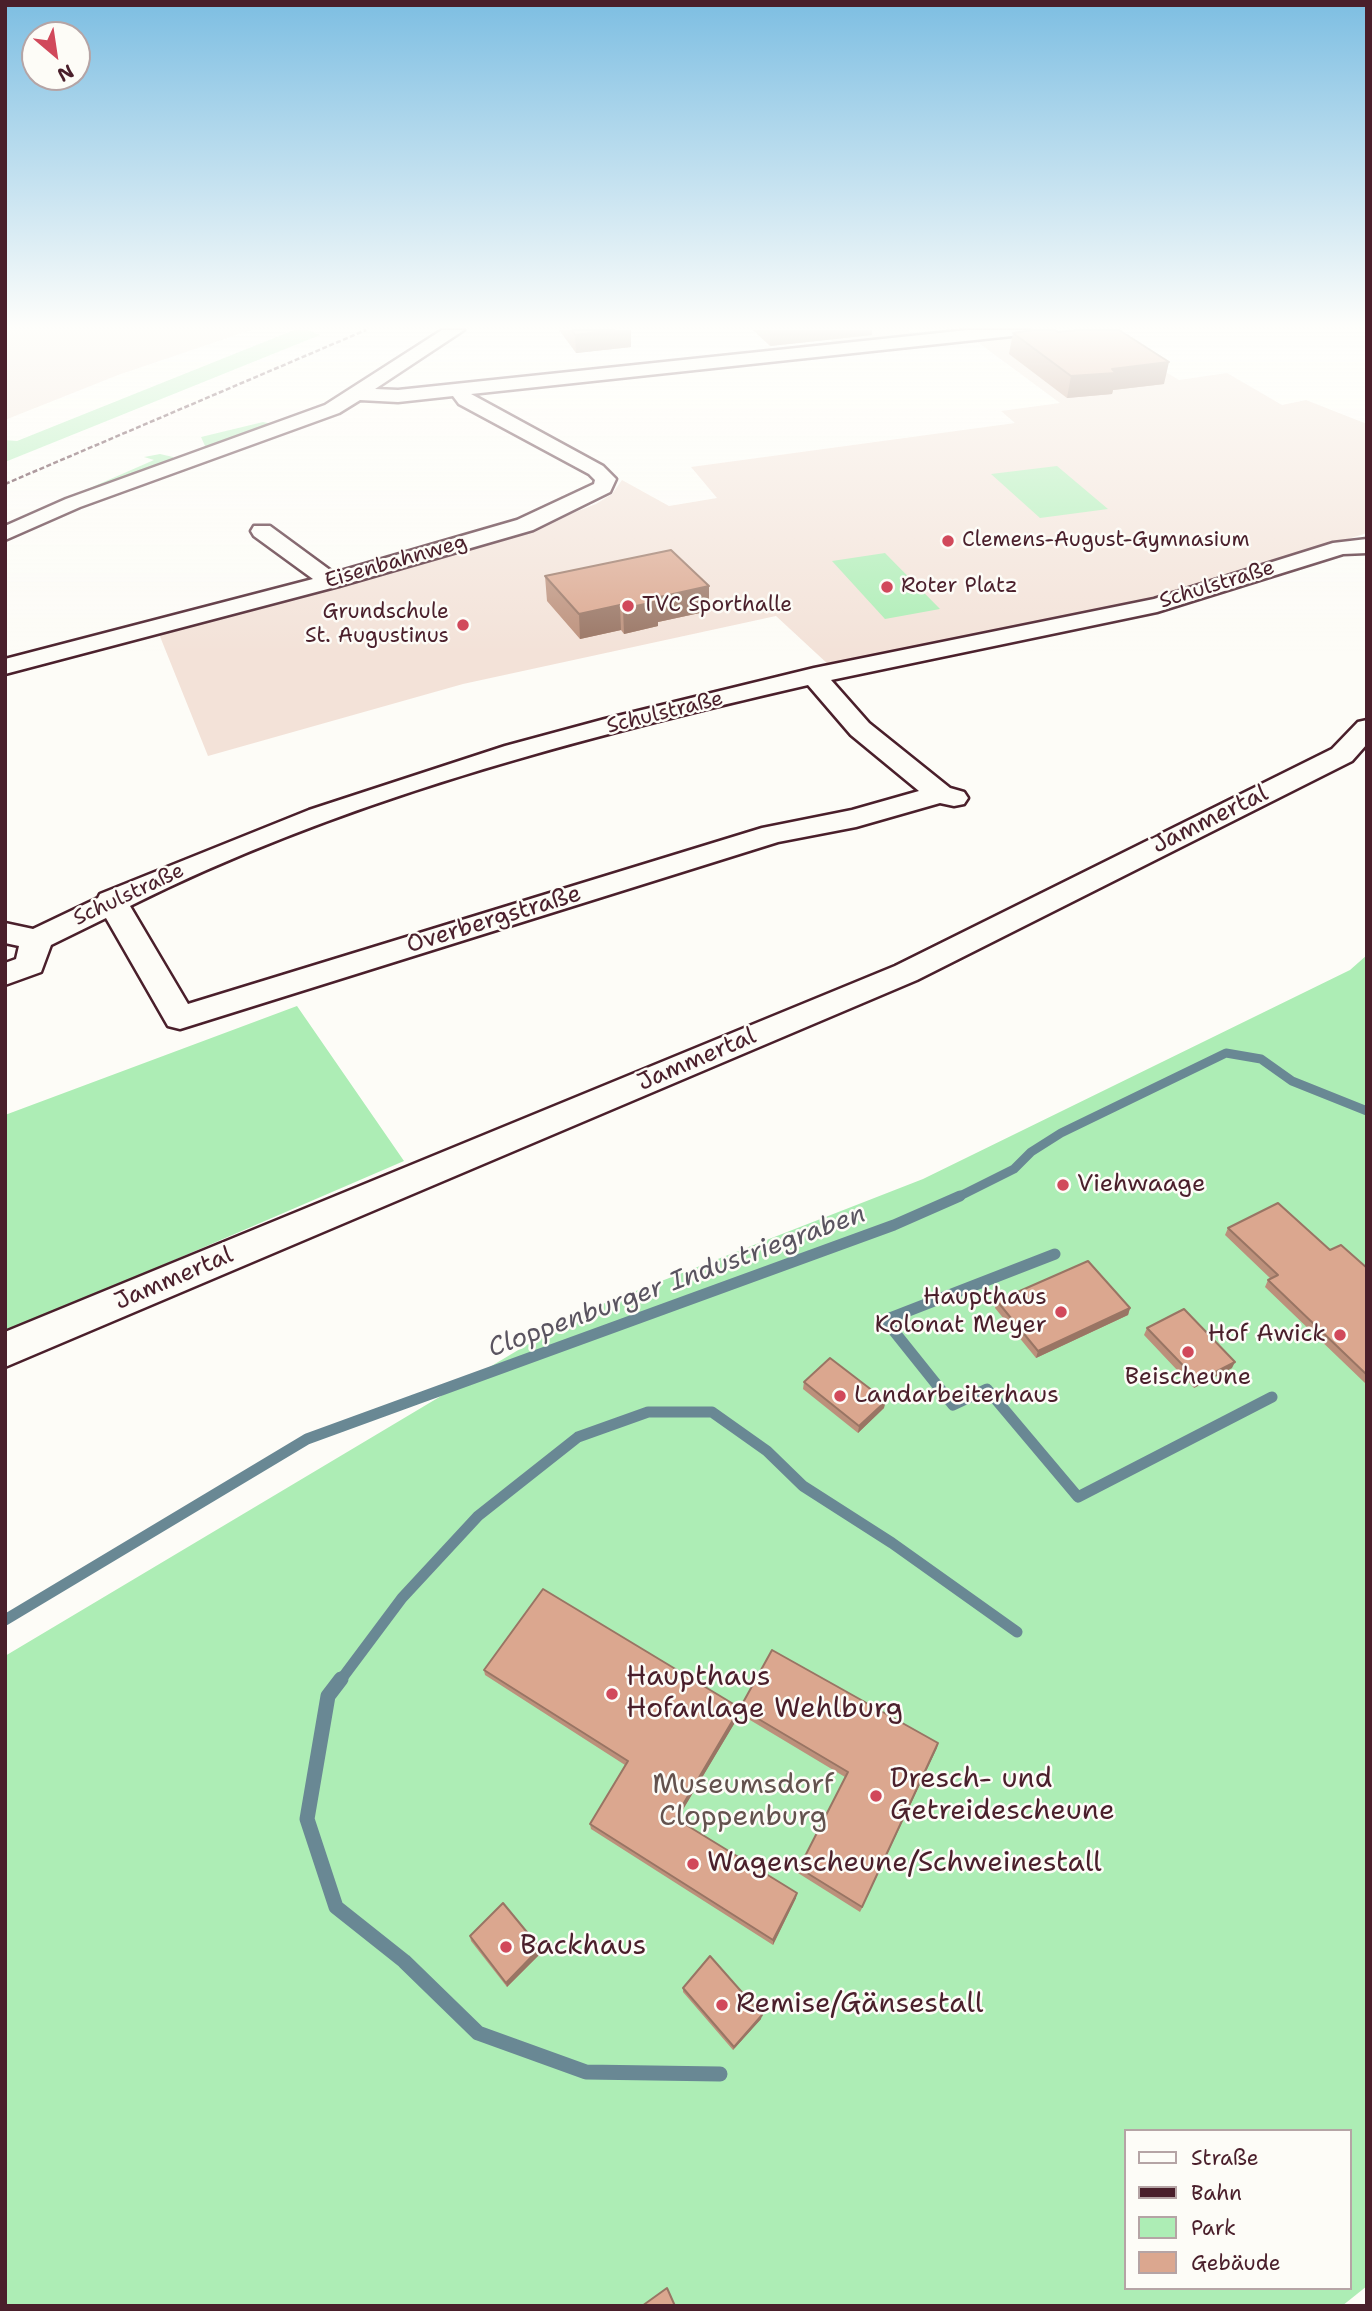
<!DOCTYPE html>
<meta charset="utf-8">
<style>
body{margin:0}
#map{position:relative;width:1372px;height:2311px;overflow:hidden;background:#fdfcf7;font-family:"Shantell Sans",sans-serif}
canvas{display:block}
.frame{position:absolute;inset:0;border:7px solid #4a1f2b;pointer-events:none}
.legend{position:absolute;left:1124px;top:2129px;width:228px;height:161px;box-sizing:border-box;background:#fdfcf7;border:2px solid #b5a4a5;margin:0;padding:9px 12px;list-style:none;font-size:21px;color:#4a1f2b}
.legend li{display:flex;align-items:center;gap:14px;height:35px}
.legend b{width:35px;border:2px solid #b5a4a5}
.north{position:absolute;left:21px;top:21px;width:70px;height:70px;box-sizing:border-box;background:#fdfcf7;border:2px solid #b5a4a5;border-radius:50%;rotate:151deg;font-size:19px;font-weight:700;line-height:28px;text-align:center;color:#4a1f2b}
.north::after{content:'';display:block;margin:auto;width:24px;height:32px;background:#d1495b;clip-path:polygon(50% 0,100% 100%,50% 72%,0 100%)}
</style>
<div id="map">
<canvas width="1372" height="2311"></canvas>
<div class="frame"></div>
<ul class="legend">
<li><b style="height:9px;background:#fdfcf7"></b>Straße</li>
<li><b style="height:9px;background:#4a1f2b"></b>Bahn</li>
<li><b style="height:19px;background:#adedb5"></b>Park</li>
<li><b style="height:19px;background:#dba78f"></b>Gebäude</li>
</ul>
<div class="north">N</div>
</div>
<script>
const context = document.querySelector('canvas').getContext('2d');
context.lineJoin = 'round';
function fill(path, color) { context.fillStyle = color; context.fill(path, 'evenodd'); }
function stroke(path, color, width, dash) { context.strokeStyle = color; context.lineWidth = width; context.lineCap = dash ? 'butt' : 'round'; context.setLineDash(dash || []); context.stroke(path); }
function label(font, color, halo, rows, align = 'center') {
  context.font = font + ' "Shantell Sans",sans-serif'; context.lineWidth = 5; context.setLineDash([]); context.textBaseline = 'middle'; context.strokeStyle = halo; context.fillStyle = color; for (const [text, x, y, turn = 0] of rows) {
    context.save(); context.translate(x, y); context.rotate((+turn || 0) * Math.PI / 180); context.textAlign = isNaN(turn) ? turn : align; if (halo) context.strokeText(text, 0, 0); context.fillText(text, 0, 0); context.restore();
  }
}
fill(new Path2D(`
 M5 330H251L118 375 5 420Z
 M820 330H908L914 336 835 344Z
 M1055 330 1077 346 1117 343 1179 380 1227 373 1282 405 1306 400 1367 424V533L1154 601 830 666 776 616 463 684 208 756 159 634 532 529 596 504 612 494 622 480 669 506 717 498 691 467 1015 423 1001 411 1060 403 972 338Z`), '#f3e2d8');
fill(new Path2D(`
 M294 330H308L320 335 5 462V440L17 441Z
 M263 422 282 426 201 450 205 446 201 437Z
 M160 454 173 457V461L76 497 67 498 154 460 144 457Z
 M1057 466 1108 509 1040 518 991 474Z
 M885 553 940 609 885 619 832 561Z
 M1367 955V2286L1342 2306H5V1656L582 1312 923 1179 1350 970ZM1125 2131H1349V2288H1125Z
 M297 1006 404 1161 5 1333V1115Z`), '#adedb5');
stroke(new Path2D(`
 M956 1198 1014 1169 1031 1152 1061 1133 1226 1053 1261 1059 1292 1081 1367 1111`), '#698894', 9);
stroke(new Path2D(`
 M1055 1254 885 1320 953 1405 987 1389 1078 1497 1272 1397
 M5 1620 307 1439 894 1225 960 1196
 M340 1681 402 1598 478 1516 578 1437 648 1412H712L767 1451 803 1486 892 1543 1017 1632`), '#698894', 11);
stroke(new Path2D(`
 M341 1679 328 1696 307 1819 336 1907 404 1961 478 2033 586 2072 720 2074`), '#698894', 15);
const minor = new Path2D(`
 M442 330H464L375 389 398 390 968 330H1029L1021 335 471 394 603 466 616 479 610 492 533 530 339 586 5 674V659L313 579 254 536 251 531 254 526H270L334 573 517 520 594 484 595 480 589 474 459 404 453 396 398 402 360 400 339 413 80 507 5 540V526L66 499 325 405Z
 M1367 539V553L1343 554 1157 612 831 680 869 723 950 788 964 792 968 798 964 804 954 806 940 803 856 827 778 842 180 1029 168 1026 106 918 51 945 41 972 5 985V963L16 959 19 946 5 943V923L33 929 98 898 100 894 309 810 505 746 605 719 814 668 1154 599 1333 543ZM808 685 851 735 919 791 852 810 762 828 188 1004 130 906C342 800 578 738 808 685Z
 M1367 720V744L1352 761 917 980 5 1367V1332L895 966 1332 749 1358 722Z`);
stroke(minor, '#4a1f2b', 5);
fill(minor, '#fdfcf7');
stroke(new Path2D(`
 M5 484 366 330`), '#4a1f2b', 2.5, [5, 2.5]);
fill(new Path2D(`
 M559 330H631V347L576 353Z
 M753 330H872V335L770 346Z
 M1013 333 1164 384 1113 390 1112 394 1067 398 1009 354Z
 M545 576 709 611 658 622V626L624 634 621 630 580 639 547 601Z
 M1228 1228 1330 1250 1367 1268V1382L1365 1383 1265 1287 1268 1280 1271 1279 1225 1235Z
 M997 1301 1130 1308 1128 1315 1036 1358 995 1308Z
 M1147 1328 1232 1368 1194 1388 1144 1335Z
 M804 1382 884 1408 858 1433 803 1389Z
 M484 1670 740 1708 938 1743 860 1912 798 1873 799 1868 845 1777 740 1714 677 1819 796 1898 773 1945 591 1829 590 1824 625 1765 485 1675Z
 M470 1936 541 1953 507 1987 471 1941Z
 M683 1988 761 2019 733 2050 683 1992Z`), '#bc907b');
fill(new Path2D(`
 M614 330H631V347L576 353 575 335Z
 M770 330H872V335L770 346Z
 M1169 362 1164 384 1113 390 1112 394 1067 398 1071 376 1112 369Z
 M709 586V611L658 622V626L624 634 623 609 655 598Z
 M620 605 621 630 580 639 579 614Z
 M1130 1308 1128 1315 1036 1358 1038 1351Z
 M1235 1362 1232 1368 1194 1388 1198 1381Z
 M886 1401 884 1408 858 1433 859 1426Z
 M740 1708V1714L675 1823V1818Z
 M938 1743 937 1748 860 1912 862 1907Z
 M797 1893 796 1898 773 1945V1940Z
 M540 1948 541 1953 507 1987 506 1983Z
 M762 2015 761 2019 733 2050 734 2047Z`), '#997564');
const building = new Path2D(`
 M572 330H614L575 335Z
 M1033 330H1055L1058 332 1076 330H1119L1169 362 1112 369 1116 373 1071 376 1013 333Z
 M671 550 709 586 655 598 658 601 623 609 620 605 579 614 545 576Z
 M1278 1203 1330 1250 1341 1245 1367 1268V1375L1268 1280 1278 1275 1228 1228Z
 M1088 1261 1130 1308 1038 1351 997 1301Z
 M1184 1309 1235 1362 1198 1381 1147 1328Z
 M830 1358 886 1401 859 1426 804 1382Z
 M543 1589 740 1708 675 1818 797 1893 773 1940 590 1824 628 1761 484 1670Z
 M772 1650 938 1743 862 1907 799 1868 848 1772 740 1708Z
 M503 1903 540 1948 506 1983 470 1936Z
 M710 1956 762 2015 734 2047 683 1988Z
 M667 2288 675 2306H642Z`);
fill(building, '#dba78f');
stroke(building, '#997564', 2);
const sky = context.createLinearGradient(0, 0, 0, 654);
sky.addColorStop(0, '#7dbee2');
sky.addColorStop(0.5, '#fefefb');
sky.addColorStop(1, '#fefefb00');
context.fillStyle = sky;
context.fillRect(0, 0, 1372, 654);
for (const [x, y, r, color] of [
 [948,541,7,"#d1495b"],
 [887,587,7,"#d1495b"],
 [628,606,7,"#d1495b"],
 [463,625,7,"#d1495b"],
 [1063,1185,7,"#d1495b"],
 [1061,1312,7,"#d1495b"],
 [1340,1335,7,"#d1495b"],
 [1188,1352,7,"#d1495b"],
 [840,1396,7,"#d1495b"],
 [612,1694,7,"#d1495b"],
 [876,1796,7,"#d1495b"],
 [693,1864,7,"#d1495b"],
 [506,1947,7,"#d1495b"],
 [722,2005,7,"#d1495b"]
]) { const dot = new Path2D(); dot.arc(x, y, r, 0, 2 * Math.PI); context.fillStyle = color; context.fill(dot); stroke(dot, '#fdfcf7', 2.5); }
label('21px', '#4a1f2b', '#fdfcf7', [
 ["Clemens-August-Gymnasium",962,541],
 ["Roter Platz",901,587],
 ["TVC Sporthalle",642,606],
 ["Grundschule",449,613,"right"],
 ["St. Augustinus",449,637,"right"]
], 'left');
label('21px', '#4a1f2b', '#fdfcf7', [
 ["Eisenbahnweg",396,562,-16],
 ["Schulstraße",1217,585,-17],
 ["Schulstraße",665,713,-14],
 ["Schulstraße",129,895,-25]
]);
label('24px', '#4a1f2b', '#fdfcf7', [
 ["Jammertal",1210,820,-26],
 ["Overbergstraße",494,920,-17],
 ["Jammertal",697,1060,-23],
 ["Jammertal",174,1279,-23]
]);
label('24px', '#4a1f2b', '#fdfcf7', [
 ["Viehwaage",1077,1185],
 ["Haupthaus",1047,1298,"right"],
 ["Kolonat Meyer",1047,1326,"right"],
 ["Hof Awick",1326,1335,"right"],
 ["Beischeune",1188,1378,"center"],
 ["Landarbeiterhaus",854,1396]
], 'left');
label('italic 26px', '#5a5460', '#fdfcf7', [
 ["Cloppenburger Industriegraben",677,1282,-20]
]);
label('28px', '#4a1f2b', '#fdfcf7', [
 ["Haupthaus",626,1678],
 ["Hofanlage Wehlburg",626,1710],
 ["Dresch- und",890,1780],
 ["Getreidescheune",890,1812],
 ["Wagenscheune/Schweinestall",707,1864],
 ["Backhaus",520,1947],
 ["Remise/Gänsestall",736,2005]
], 'left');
label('28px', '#63524e', '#fdfcf7', [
 ["Museumsdorf",743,1786],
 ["Cloppenburg",743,1818]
]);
</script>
